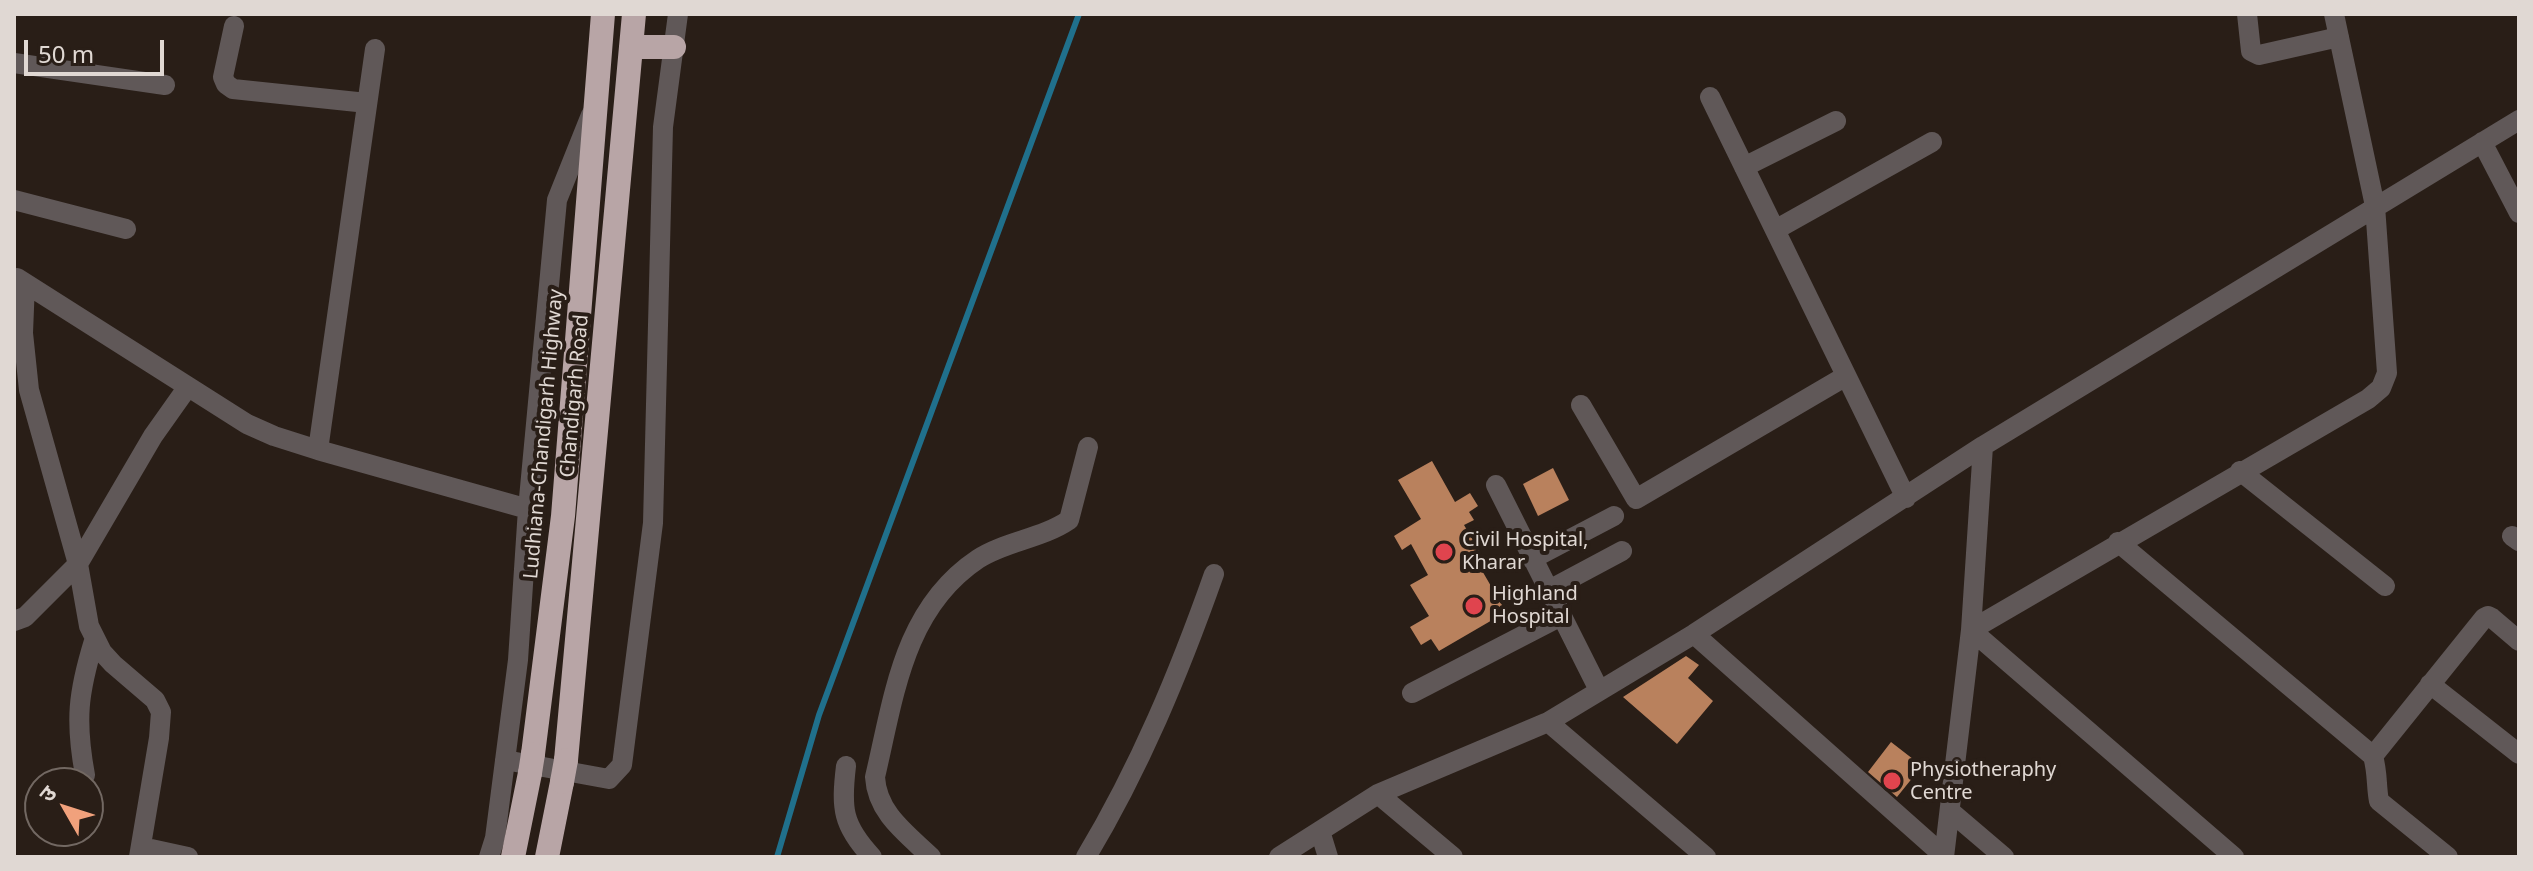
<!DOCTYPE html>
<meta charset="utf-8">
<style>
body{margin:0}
#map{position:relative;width:2533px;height:871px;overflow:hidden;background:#291e17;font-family:"Noto Sans","Noto Sans Devanagari",sans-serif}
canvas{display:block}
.frame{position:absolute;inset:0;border:16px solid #e0d8d3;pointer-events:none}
.north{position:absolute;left:24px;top:767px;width:80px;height:80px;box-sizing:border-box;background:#291e17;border:2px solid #726862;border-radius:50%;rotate:309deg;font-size:22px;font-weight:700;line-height:32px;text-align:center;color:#e0d8d3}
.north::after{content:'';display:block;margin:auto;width:28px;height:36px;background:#f1a17c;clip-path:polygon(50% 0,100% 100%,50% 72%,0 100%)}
.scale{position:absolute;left:24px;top:40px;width:140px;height:36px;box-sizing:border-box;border:4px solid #e0d8d3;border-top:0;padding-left:10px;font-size:24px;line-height:28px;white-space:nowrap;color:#e0d8d3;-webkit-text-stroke:6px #291e17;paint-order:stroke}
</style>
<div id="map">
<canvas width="2533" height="871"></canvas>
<div class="frame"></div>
<div class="north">उ</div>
<div class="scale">50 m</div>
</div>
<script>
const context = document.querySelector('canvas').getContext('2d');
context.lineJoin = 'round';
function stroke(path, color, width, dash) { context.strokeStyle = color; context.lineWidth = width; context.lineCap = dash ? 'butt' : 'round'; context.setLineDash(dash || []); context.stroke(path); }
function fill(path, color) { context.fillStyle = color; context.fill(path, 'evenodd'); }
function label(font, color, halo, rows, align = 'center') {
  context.font = font + ' "Noto Sans",sans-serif'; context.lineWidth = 8; context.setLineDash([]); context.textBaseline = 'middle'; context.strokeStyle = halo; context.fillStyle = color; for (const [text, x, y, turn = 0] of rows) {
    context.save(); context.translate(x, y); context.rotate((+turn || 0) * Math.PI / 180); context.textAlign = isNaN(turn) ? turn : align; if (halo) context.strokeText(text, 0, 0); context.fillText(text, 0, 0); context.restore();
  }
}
stroke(new Path2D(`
 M777 857 819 715 1079 14`), '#20708c', 6);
fill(new Path2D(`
 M1432 461 1455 502 1470 493 1478 506 1469 512 1474 520 1464 525 1484 559 1477 562 1506 612 1439 651 1431 639 1421 645 1410 627 1429 616 1410 585 1428 575 1411 544 1402 550 1394 536 1421 519 1398 480Z
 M1553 468 1569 500 1538 516 1523 484Z
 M1686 656 1699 665 1688 678 1713 701 1677 744 1623 697Z
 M1891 742 1922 766 1897 797 1868 772Z`), '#b9815d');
stroke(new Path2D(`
 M2247 14 2251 51 2259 55 2339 37
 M234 26 223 77 226 84 233 89 367 103
 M14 63 165 85
 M1710 97 1906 498
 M2482 142 2519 213
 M1744 167 1836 121
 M14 200 126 229
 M1775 230 1932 142
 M17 278 247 424 274 436 318 450 528 509
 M25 283 23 333 29 390 78 564 89 626 102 652 113 664 155 700 161 712 159 738 139 857
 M1581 405 1636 499 1846 376
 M318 450 375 49
 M2240 471 2385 586
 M1496 485 1599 690
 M2512 536 2519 541
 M2118 542 2373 756 2484 618 2488 616 2492 618 2519 641
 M1532 559 1614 516
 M1549 590 1622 551
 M14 621 25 617 78 564 153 436 187 388
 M1694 634 1944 856
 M2430 684 2519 754
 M1412 693 1561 616
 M1548 722 1706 857
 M2373 756C2378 774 2376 786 2379 801L2448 857
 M505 760 609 779 622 765 653 523 663 127 678 14
 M846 766C841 808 842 825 872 857
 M85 775C75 721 78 693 94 641
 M1378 794 1453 857
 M1950 811 2004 857
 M1320 831 1328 857
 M142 847 188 857
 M489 857 495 838 518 660 528 509 557 200 591 115
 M931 857C906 833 877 813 875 777 894 697 903 609 978 559 1006 541 1041 539 1069 520L1088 447
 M1086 857C1140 767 1179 673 1214 574
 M1279 857 1378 794 1548 722 1694 634 1983 446 2519 120
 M1944 857 1971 630 1983 446
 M2234 857 1971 630 2368 399 2381 388 2387 373 2375 206 2334 14`), '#605858', 20);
stroke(new Path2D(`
 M631 47H674
 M533 754 563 516 603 14
 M566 760 634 14
 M513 857 530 773
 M547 857 562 782`), '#b8a5a6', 24);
stroke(new Path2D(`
 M530 773 533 754
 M562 782 566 760`), '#b8a5a6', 24);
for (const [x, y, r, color] of [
 [1444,552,10,"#e0444e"],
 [1474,606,10,"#e0444e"],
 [1892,781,10,"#e0444e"]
]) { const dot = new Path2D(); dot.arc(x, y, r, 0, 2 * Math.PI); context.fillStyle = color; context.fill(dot); stroke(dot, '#291e17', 3); }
label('20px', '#e0d8d3', '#291e17', [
 ["Chandigarh Road",575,396,-85],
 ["Ludhiana-Chandigarh Highway",544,434,-85]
]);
label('20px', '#e0d8d3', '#291e17', [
 ["Civil Hospital,",1462,540],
 ["Kharar",1462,563],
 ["Highland",1492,594],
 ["Hospital",1492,617],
 ["Physiotheraphy",1910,770],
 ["Centre",1910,793]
], 'left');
</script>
